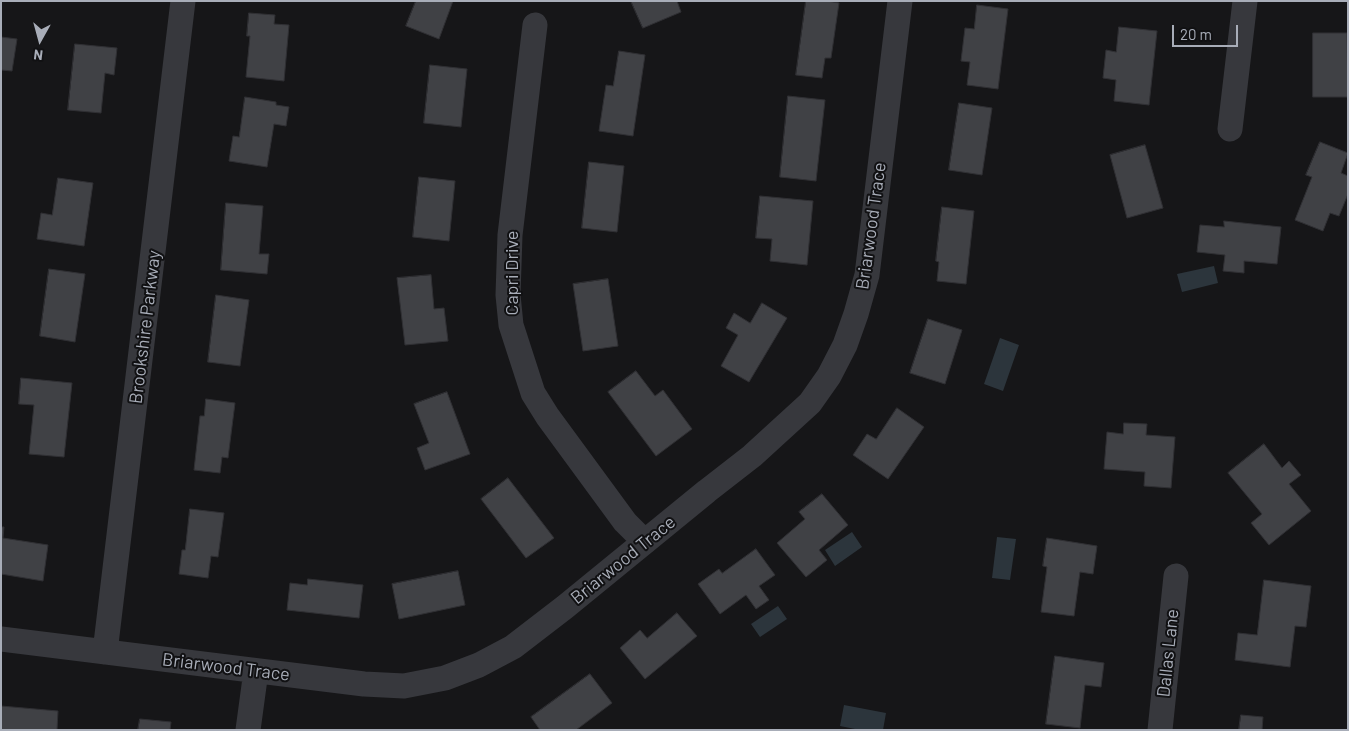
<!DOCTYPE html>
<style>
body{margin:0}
#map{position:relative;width:1349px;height:731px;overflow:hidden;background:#161618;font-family:Barlow,sans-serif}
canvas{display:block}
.frame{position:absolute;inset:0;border:2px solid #a8adb8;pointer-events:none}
.north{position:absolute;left:15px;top:15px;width:50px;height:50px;-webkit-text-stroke:4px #111113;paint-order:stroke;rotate:187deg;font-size:14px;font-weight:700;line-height:20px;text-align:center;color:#a8adb8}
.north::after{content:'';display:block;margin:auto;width:18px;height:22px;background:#a8adb8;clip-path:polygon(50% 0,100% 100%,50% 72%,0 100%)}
.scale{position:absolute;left:1172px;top:25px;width:66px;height:22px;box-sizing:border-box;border:2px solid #a8adb8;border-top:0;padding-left:6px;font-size:15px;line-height:18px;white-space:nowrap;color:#a8adb8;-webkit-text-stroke:4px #111113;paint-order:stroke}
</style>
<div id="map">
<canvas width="1349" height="731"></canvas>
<div class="frame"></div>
<div class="north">N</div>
<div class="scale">20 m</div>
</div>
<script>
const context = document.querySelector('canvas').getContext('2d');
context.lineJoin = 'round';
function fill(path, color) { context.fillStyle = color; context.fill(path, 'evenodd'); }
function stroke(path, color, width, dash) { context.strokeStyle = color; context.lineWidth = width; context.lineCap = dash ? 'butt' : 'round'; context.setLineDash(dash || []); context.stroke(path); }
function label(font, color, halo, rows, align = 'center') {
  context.font = font + ' Barlow,sans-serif'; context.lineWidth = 4; context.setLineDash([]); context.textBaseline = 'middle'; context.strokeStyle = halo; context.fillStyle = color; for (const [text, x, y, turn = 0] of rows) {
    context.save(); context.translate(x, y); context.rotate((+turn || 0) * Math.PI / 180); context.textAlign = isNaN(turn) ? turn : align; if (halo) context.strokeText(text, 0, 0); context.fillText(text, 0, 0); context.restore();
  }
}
fill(new Path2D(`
 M1214 266 1218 283 1182 292 1177 274Z
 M1000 338 1019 345 1003 391 984 384Z
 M852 532 862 547 835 566 825 550Z
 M997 537 1016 539 1010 580 992 578Z
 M778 606 787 619 760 637 751 624Z
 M844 705 886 713 883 730H860L840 726Z`), '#2c353c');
const building = new Path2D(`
 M416 1H453L439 39 406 26Z
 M631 1H677L681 12 643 28Z
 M806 1H827L839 3 831 58H825L822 78 796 75Z
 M977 5 1008 9 998 89 967 85 970 62 961 61 965 28 974 29Z
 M249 13 275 15 274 24 289 25 284 81 246 77 250 36H247Z
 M1119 27 1157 31 1149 105 1114 101 1116 80 1103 78 1106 50 1116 52Z
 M1313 33H1347L1348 97H1313Z
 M1 37 17 39 12 71 1 70Z
 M75 44 117 48 114 75 105 73 101 113 68 110Z
 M619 51 645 55 633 136 599 131 606 85 613 86Z
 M430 65 467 69 461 127 424 123Z
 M788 96 825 100 816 181 780 177Z
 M245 97 276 102V105L289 107 286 126 274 124 267 167 229 161 233 136 239 137Z
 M959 103 992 108 982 175 949 170Z
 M1320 142 1348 153 1341 173 1348 176V194L1339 216 1330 213 1323 231 1295 220 1312 177 1306 175Z
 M1145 145 1163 208 1127 218 1110 155Z
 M589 162 624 166 617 232 582 228Z
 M419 177 455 181 449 241 413 237Z
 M58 178 93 183 84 246 37 239 41 213 52 215Z
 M760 196 813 201 807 265 770 261 772 239 756 238Z
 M226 203 263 206 259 254H269L267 274 221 270Z
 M942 207 974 211 966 284 937 281 939 262 936 261Z
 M1224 221 1281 227 1277 264 1244 261V273L1223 271 1225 255 1197 252 1200 225 1224 227Z
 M49 269 85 274 75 342 40 336Z
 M431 275 434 309 444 308 448 341 405 345 397 278Z
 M608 279 618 346 583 351 573 284Z
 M216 295 249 300 240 366 208 362Z
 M762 303 787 318 749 382 721 366 738 335 726 328 734 313 750 323Z
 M928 319 962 330 945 384 910 373Z
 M636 371 655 396 663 390 692 429 656 456 608 392Z
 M21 378 72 383 64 457 29 454 34 405 19 404Z
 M447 392 470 454 425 470 417 448 429 443 414 404Z
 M206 399 235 403 228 458 222 457 220 473 194 470 200 416H204Z
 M897 408 924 427 888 479 853 455 867 434 876 439Z
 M1124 423 1147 424 1146 435 1175 437 1171 488 1144 486 1145 472 1104 469 1107 432 1123 434Z
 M1264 444 1282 468 1289 461 1301 475 1289 484 1311 511 1269 545 1251 523 1262 514 1228 473Z
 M508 478 554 538 526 558 481 499Z
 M822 494 848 525 819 550 827 560 806 577 777 543 805 519 799 512Z
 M190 509 224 513 218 557 211 556 208 578 179 574 182 550H185Z
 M1 527H4L3 538 48 545 43 581 1 574Z
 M1047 538 1097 546 1093 574 1080 572 1074 616 1041 612 1047 567 1043 566Z
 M756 549 775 575 759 586 769 600 756 609 746 595 720 614 698 584 719 569 722 573Z
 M458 571 465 605 399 619 392 584Z
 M308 579 363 585 359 618 287 610 290 583 307 585Z
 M1264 580 1311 586 1306 627 1295 626 1290 667 1235 660 1238 633 1257 635Z
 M677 613 697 636 645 679 620 648 640 630 647 638Z
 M1055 656 1104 663 1101 687 1085 685 1080 728 1046 724Z
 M590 674 612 703 576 730H540L531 717Z
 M1 706 58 711 57 730H1Z
 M1241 715 1263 717 1262 730H1239Z
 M140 719 171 722 170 730H138Z`);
fill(building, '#404145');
stroke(building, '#303034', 1);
stroke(new Path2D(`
 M535 25 510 235 508 295 511 325 533 393 548 417 625 522 645 542
 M1230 129 1245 1
 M1 639 364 684 404 686 445 678 479 665 513 647 565 607 707 491 752 456 810 403 829 376 845 345 856 314 867 275 900 1
 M105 652 183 1
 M248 730 256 671
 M1160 730 1176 576`), '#37383d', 25);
label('18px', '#a8adb8', '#111113', [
 ["Briarwood Trace",871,226,-82],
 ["Capri Drive",512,273,-90],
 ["Brookshire Parkway",145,327,-83],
 ["Briarwood Trace",623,560,-39],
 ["Dallas Lane",1168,653,-84],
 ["Briarwood Trace",226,667,7]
]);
</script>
